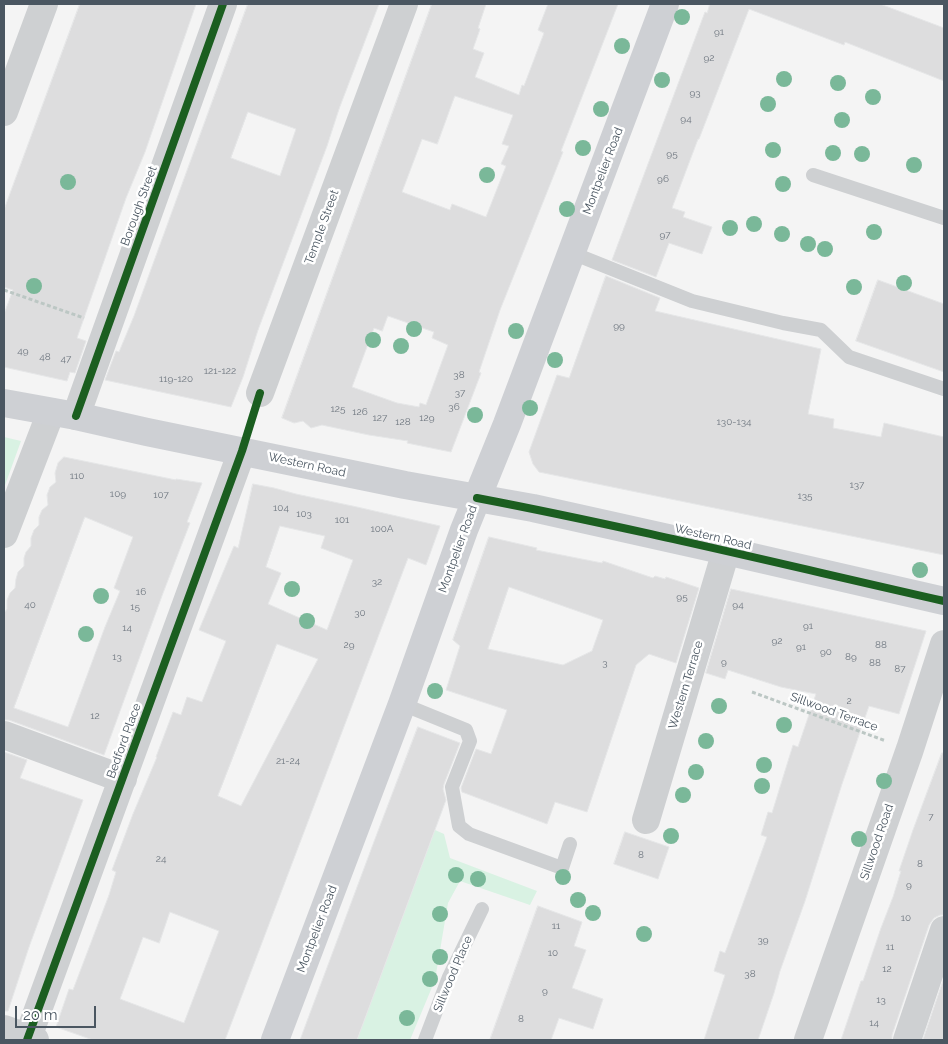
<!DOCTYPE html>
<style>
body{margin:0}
#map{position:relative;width:948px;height:1044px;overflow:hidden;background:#f4f4f4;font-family:Raleway,sans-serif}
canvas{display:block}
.frame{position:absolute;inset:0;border:5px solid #4a5661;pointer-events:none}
.scale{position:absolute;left:15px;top:1006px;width:81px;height:22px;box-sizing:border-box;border:2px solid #4a5661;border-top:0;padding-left:6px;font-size:15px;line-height:18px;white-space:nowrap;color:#4a5661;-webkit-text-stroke:4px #fff;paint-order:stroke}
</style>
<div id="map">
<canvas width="948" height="1044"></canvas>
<div class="frame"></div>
<div class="scale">20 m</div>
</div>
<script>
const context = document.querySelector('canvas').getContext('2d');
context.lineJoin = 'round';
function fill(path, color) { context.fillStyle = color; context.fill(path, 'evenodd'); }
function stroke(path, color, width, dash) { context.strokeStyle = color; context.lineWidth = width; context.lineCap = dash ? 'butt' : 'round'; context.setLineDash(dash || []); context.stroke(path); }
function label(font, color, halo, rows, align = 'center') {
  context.font = font + ' Raleway,sans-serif'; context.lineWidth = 5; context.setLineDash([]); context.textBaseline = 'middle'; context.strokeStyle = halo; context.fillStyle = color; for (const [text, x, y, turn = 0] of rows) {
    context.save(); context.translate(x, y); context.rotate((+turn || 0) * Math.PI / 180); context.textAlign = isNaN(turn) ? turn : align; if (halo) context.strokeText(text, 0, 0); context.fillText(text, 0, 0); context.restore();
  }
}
fill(new Path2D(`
 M4 437 21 441 4 488Z
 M435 830 444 834 450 858 537 891 530 905 460 881 448 903 435 980 410 1040H357Z`), '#d9f2e3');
const building = new Path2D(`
 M80 4H196L145 152 126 198 77 338 86 341 75 373 70 372 67 381 4 367V314L13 290 4 287V210Z
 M248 4H379L339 109 327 146 258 330 243 377 231 407 105 380 116 351 119 352 134 316ZM248 112 296 129 280 176 231 158Z
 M432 4H486L478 28 480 29 473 49 484 53 475 77 519 95 522 85 524 86 544 33 538 30 548 4H618L561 151 563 152 500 310 479 372 481 373 451 452 407 443 408 441 369 435 322 425 311 428 303 421 294 423 282 418ZM455 96 513 115 502 144 509 146 501 164 506 166 486 217 452 204 450 210 402 192 422 139 437 144ZM388 316 434 332 432 338 448 345 426 405 420 403 419 407 397 403 352 387 374 328 382 331Z
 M710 4H880L944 28V81L845 42 844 45 749 9 699 139H698L672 208 685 212 683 217 712 227 702 254 669 243 656 277 612 260 705 12 707 13Z
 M606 276 660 298 655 311 821 349 808 414 834 419 833 428 881 437 884 423 944 437V555L539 472 533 464 529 452 557 375 569 378Z
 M878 280 944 304V372L856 341Z
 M64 457 176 480V479L202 483 187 522 190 523 163 593 104 755 9 720H4V613L7 609V600L10 593 15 588 16 579 18 572 24 566V558L26 552 31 546V538L34 530 39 525V517L42 510 48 505 47 495 50 487 56 482 55 473 58 463ZM85 517 133 537 114 588 120 591 105 627 68 727 14 708Z
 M253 484 274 488 296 494 357 507 440 526 426 565 408 558 225 1040H93L56 1027 69 989 73 990 109 895 116 872 112 870 133 814 157 757H156L173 712 181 715 187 697 202 702 226 641 199 630 234 546 238 548ZM280 526 325 536 321 548 353 560 327 630 268 604 281 573 266 567ZM277 644 318 659 241 806 218 796ZM170 912 219 931 184 1023 120 999 143 937 159 943Z
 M489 537 537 548 536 550 602 563 603 561 653 578 655 576 665 579 666 577 699 588 676 663 649 654 636 665 587 812 555 802 547 824 462 792 461 788 476 749 491 754 507 710 446 690 460 646 453 640ZM509 587 603 620 592 651 563 665 488 649Z
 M731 589 926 631 899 714 869 706 842 784 805 901 780 971 774 993 758 1040H704L725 975 714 971 720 951 725 953 767 837 761 835 768 812 772 813 793 745 798 747 816 694 781 687 728 670 725 679 706 673Z
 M418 727 460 743 444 784 443 789 446 800 357 1040H300L375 839Z
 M4 752 27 760 20 778 83 800 29 947 8 1011H4Z
 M942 753H944V915H940L934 918 929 925 892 1035V1040H841L861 981H863L881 928 893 897 901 871H899L913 830Z
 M625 832 669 847 658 879 614 864Z
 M538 906 582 922 574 946 586 950 572 988 603 999 593 1029 559 1018 551 1040H490Z
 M944 978V1040H923Z`);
fill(building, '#ddddde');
stroke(building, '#e5e6e7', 1);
stroke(new Path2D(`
 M4 290 84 318
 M752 692 886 741`), '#bcc7c4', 3, [4, 2.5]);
stroke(new Path2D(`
 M813 175 944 218
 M572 253 692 301 783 323 821 330 849 357 944 389
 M402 704 466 730 470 741 452 787 459 826 469 834 562 868 570 844
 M425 1040 449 977 482 909`), '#ced0d2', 14);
stroke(new Path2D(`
 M4 112 44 4
 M260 393 404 4
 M76 416 223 4
 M4 534 51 412
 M4 735 123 779
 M646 820 726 551
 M4 1029 35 1040
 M27 1040 242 451
 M808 1040 910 749 944 644
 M907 1040 944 930`), '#ced0d2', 28);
stroke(new Path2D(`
 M4 403 76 416 147 432 405 485 533 508 726 551 944 601
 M275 1040 402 704 464 530 507 424 665 4`), '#ced0d4', 28);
stroke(new Path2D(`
 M76 416 223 4
 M477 498C634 528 789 566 944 601
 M27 1040 242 451 260 393`), '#1b5e20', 8);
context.fillStyle = '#7ab899';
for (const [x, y] of [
 [682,17],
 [622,46],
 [784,79],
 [662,80],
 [838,83],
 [873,97],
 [768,104],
 [601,109],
 [842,120],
 [583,148],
 [773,150],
 [833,153],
 [862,154],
 [914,165],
 [487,175],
 [68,182],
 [783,184],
 [567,209],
 [754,224],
 [730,228],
 [874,232],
 [782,234],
 [808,244],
 [825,249],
 [904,283],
 [34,286],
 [854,287],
 [414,329],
 [516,331],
 [373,340],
 [401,346],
 [555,360],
 [530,408],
 [475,415],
 [920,570],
 [292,589],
 [101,596],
 [307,621],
 [86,634],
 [435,691],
 [719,706],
 [784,725],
 [706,741],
 [764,765],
 [696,772],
 [884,781],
 [762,786],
 [683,795],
 [671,836],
 [859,839],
 [456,875],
 [563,877],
 [478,879],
 [578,900],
 [593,913],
 [440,914],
 [644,934],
 [440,957],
 [430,979],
 [407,1018]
]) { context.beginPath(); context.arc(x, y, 8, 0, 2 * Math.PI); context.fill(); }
label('10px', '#707881', null, [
 ["91",719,32],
 ["92",709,58],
 ["93",695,93],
 ["94",686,119],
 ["95",672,154],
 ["96",663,179],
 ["97",665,235],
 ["99",619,326],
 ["49",23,351],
 ["48",45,357],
 ["47",66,359],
 ["121-122",220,371],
 ["38",459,375],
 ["119-120",176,379],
 ["37",460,393],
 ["36",454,407],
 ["125",338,409],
 ["126",360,412],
 ["127",380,418],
 ["129",427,418],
 ["128",403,422],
 ["130-134",734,422],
 ["110",77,476],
 ["137",857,485],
 ["109",118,494],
 ["107",161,495],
 ["135",805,496],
 ["104",281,508],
 ["103",304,514],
 ["101",342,520],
 ["100A",382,529],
 ["32",377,582],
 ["16",141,592],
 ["95",682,597],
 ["40",30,605],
 ["94",738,605],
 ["15",135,607],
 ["30",360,613],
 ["91",808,626],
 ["14",127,628],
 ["92",777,641],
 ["29",349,645],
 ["88",881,645],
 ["91",801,647],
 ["90",826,652],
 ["13",117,657],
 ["89",851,657],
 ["9",724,662],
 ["3",605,663],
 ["88",875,663],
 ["87",900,669],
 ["2",849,701],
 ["12",95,716],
 ["21-24",288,761],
 ["7",931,817],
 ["8",641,855],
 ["24",161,859],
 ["8",920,864],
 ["9",909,885],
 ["10",906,918],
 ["11",556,926],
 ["39",763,940],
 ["11",890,947],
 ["10",553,953],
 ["12",887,969],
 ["38",750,974],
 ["9",545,991],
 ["13",881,1000],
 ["8",521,1019],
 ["14",874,1023]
]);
label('12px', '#4a5661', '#fff', [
 ["Montpelier Road",603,171,-69],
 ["Borough Street",139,206,-70],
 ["Temple Street",322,227,-70],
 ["Western Road",307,465,12],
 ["Western Road",713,537,13],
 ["Montpelier Road",458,549,-70],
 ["Western Terrace",686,685,-73],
 ["Sillwood Terrace",834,712,20],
 ["Bedford Place",124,741,-70],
 ["Sillwood Road",877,842,-71],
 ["Montpelier Road",317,929,-69],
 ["Sillwood Place",453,974,-67]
]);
</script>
